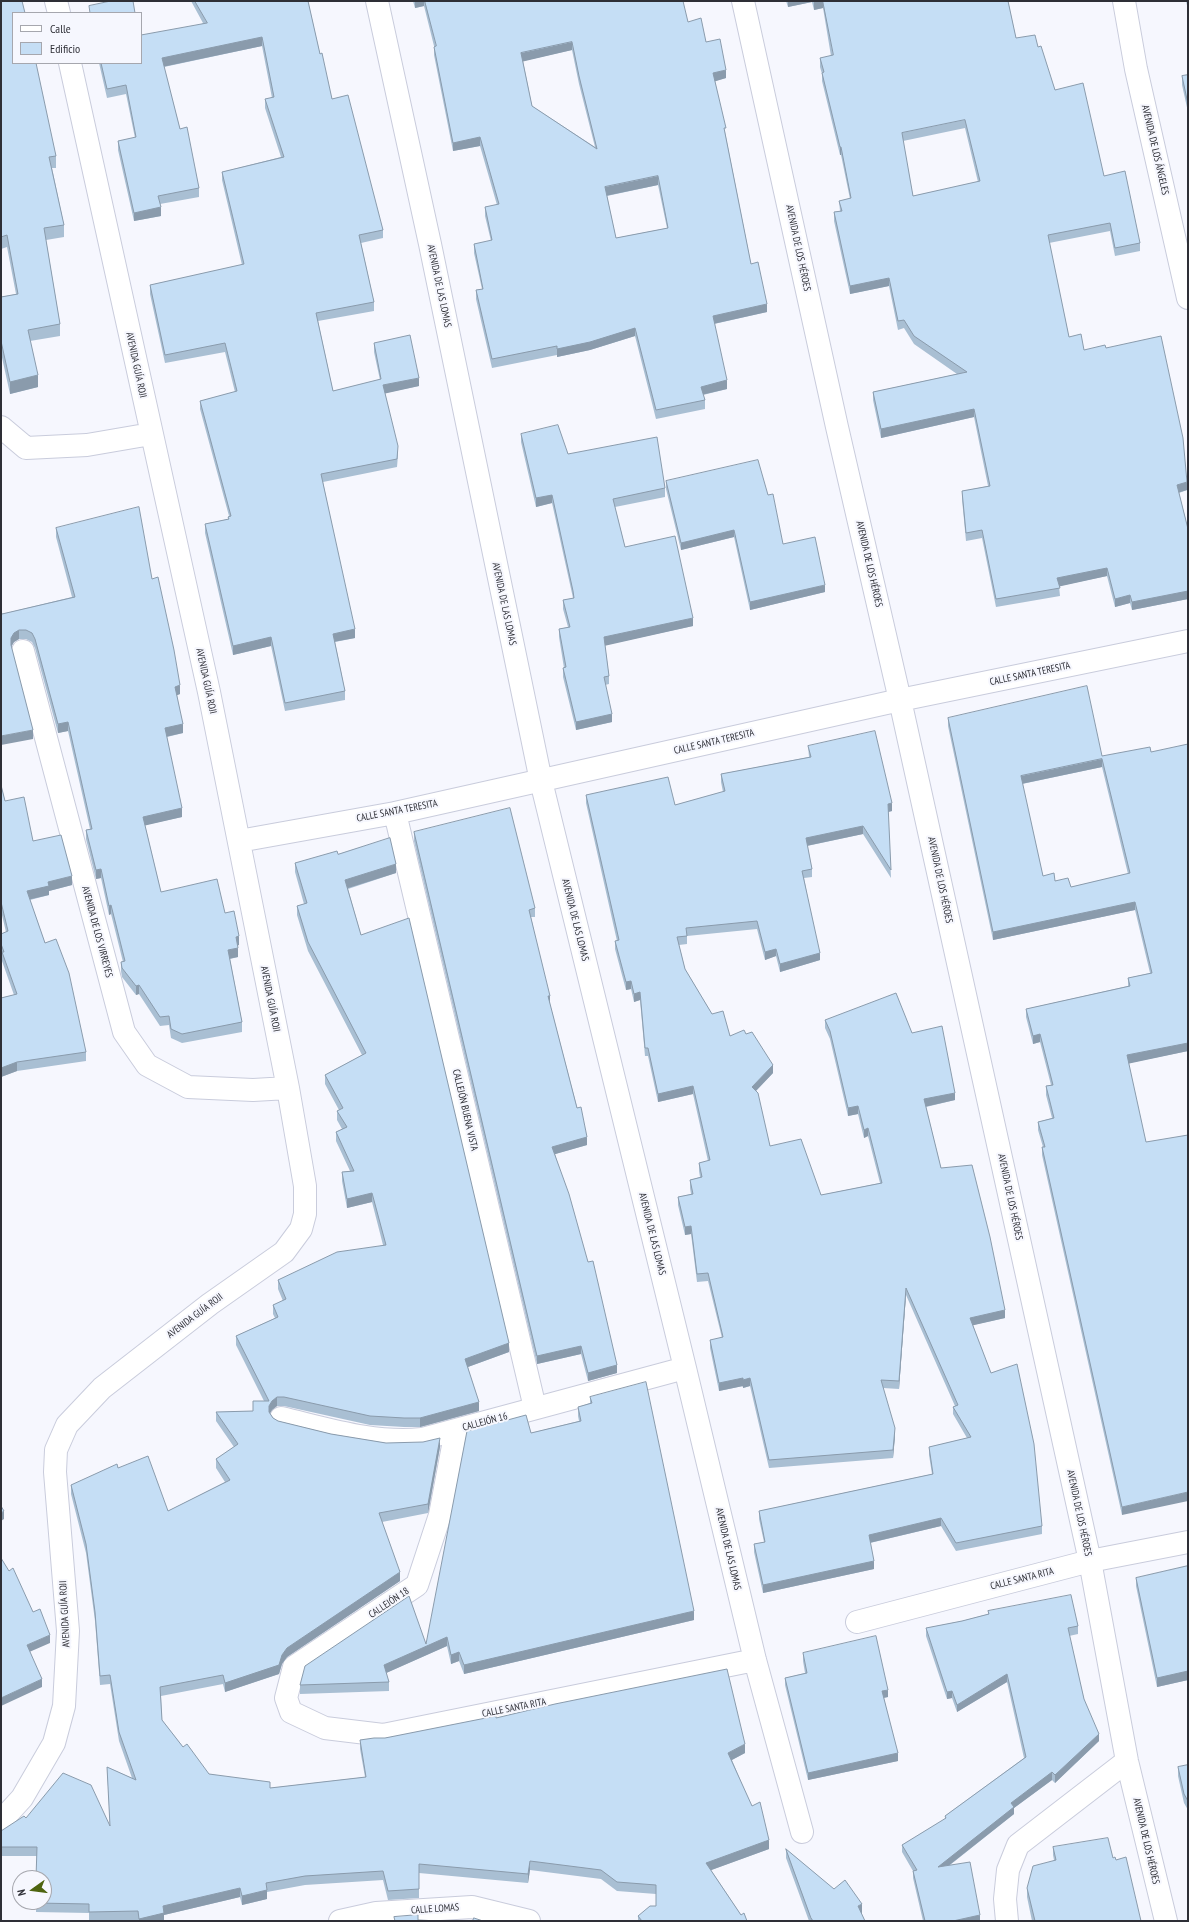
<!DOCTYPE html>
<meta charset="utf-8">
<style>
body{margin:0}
#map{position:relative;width:1189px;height:1922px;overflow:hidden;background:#f6f7fe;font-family:"PT Sans Narrow",sans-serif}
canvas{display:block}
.frame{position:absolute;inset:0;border:2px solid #2e2f36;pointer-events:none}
.legend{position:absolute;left:12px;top:12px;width:130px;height:52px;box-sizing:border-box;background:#f6f7fe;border:1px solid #a6a7ae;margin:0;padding:5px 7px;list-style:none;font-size:12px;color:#2e2f36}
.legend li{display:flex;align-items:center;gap:8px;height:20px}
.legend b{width:20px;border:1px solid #a6a7ae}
.north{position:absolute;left:12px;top:1870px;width:40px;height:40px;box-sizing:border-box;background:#f6f7fe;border:1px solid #a6a7ae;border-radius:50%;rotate:256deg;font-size:11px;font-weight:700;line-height:16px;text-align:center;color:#2e2f36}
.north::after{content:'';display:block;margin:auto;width:14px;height:18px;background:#4e6410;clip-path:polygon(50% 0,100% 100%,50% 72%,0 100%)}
</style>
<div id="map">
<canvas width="1189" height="1922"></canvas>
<div class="frame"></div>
<ul class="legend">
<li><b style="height:5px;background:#fff"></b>Calle</li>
<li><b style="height:11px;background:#c5def5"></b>Edificio</li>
</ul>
<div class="north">N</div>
</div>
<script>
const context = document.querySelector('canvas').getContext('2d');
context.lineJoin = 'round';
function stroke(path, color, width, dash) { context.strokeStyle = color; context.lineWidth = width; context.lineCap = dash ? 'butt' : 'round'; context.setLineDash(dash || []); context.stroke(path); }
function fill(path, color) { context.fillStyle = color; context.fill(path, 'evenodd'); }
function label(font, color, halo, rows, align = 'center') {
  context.font = font + ' "PT Sans Narrow",sans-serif'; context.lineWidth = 4; context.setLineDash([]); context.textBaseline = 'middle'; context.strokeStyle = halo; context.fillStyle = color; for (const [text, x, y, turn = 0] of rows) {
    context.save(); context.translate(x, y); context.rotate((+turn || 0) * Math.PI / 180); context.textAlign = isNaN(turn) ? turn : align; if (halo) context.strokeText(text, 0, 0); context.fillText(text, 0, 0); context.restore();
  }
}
const street = new Path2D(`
 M56 1 59 13
 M377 1 430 244 541 781 685 1368 755 1660 802 1832
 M743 1 837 427 900 700 1090 1561 1127 1761 1166 1921
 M1124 1 1136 69 1188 298
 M1 427 26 448 87 445 151 434
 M23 651 124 1032 147 1065 188 1087 253 1090 288 1088
 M395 813 535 1408
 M239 841 395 813 900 700 1188 641
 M281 1418C328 1429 374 1444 422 1439L685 1368
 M456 1430 440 1515 417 1585 294 1667 286 1698 291 1712 325 1728 383 1735 755 1660
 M857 1622 1090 1561 1188 1542
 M1 1821 22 1798 54 1743 64 1706 68 1631 55 1472 56 1450 67 1425 102 1388 210 1304 284 1252 301 1229 305 1214V1186L288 1088 209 692 70 63
 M340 1921 376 1913 472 1907 529 1921
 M1007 1921 1005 1899 1008 1870 1018 1845 1127 1761`);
stroke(street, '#c9ccdc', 24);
stroke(street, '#fff', 22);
fill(new Path2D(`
 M1 1 56 156V168H52L64 225V237L46 240 60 324V336L30 341 38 387 10 394 1 353V297L16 294 7 247 1 249Z
 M191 1H308L320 54 332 99 383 230V238L361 243 374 302V311L318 321 333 391 380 380 374 352V343L419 386 385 393 398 455 397 467 323 482 355 638 335 642 345 691V700L285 711 271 646 233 655 205 533V524L228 519V517L229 516 200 409V401L235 392 225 352 165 363 150 294V285L242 265 222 180V172L281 157 265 108V99L272 98 262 46 164 67 180 129 199 188V197L160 204 161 216 134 221 118 150V141L135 138 126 94 107 98 99 63H141L203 23Z
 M413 1H476L688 22 706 42 726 78 715 81 751 264 767 312 714 324 727 389 703 395 705 400V409L656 419 635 336 590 350 557 357V355L492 368 476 299V290L482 289 474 253V244L491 241 485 216V207L497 205 480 146 453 151 434 55V46L424 6 415 8ZM572 50 579 84 595 147 532 106 523 61ZM658 185 667 228 616 238 607 196Z
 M786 1H1008L1016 38 1038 47 1055 90 1104 176 1140 243V251L1115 256 1110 231 1049 243 1069 337 1084 350 1106 348 1187 490 1179 493 1188 529V599L1132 610 1130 603 1115 607 1107 576 1059 586 1060 596 996 607 982 538 966 541 962 499V491L988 486 974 417 881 438 873 400V392L957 374 914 344 904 328 898 330 889 286 850 294 834 221V212L840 211 839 201 850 199 841 155H840L822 81V74L820 67V58L831 56 823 8 814 10 812 2 788 7ZM965 128 978 182 913 196 903 141Z
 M1186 1H1188V10Z
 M1188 75V112L1182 85V76Z
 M521 434 568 454 665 488V497L615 507 625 547 693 626 605 645 609 676V684L605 685 612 722 576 730 563 677V668H564L559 637V629L568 627 563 609V600L573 598 552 503 536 507 521 442Z
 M666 481 825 592 750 610 734 537 681 550 666 489Z
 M56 528 152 579 180 694 177 695 183 733 167 737 182 817 145 825 161 892 225 913 239 945H237L238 957 230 959 242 1022V1032L182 1043 171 1038 169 1025 160 1026 139 994 136 995 122 977 121 971V962H123L111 914 109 915 101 878 96 879 86 839V830L90 829 68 731 58 733 35 648 32 642 26 639H19L14 642 11 647 33 739 2 614 72 597 56 537Z
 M948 718 1102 756 1188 1051 1129 1063 1122 1515 1042 1155V1147H1043L1038 1130V1122L1052 1118 1046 1095V1086L1051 1085 1040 1042 1033 1044 1026 1017V1009L1128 986V978L1150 973 1135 910 993 940 948 726ZM1102 767 1128 874 1071 887 1043 876 1022 784Z
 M808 746 892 811 888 812 891 878 863 834 807 846 812 869V877L804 878 820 960 780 972 776 956 765 960 757 929 687 936V944L679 945 685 969 712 1014 730 1036 746 1034 773 1073 756 1091 770 1146 821 1195 880 1183 868 1136 864 1138 858 1114 848 1116 830 1039 825 1028V1020L912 1033 955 1100 926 1107 941 1168 1005 1318 973 1325 1042 1526V1534L956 1551 941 1526 870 1543 874 1569 763 1593 754 1552V1544L764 1542 759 1519V1511L932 1474 929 1455V1447L967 1438 953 1414V1407L955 1406 906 1295 899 1389 883 1388 895 1436 893 1458 769 1468 750 1386 743 1388V1386L719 1391 710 1348V1340L722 1338 708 1281 697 1282 691 1234 685 1235 678 1205V1197L691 1194 690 1188V1180L700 1177 699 1171V1163L708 1161 693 1094 658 1102 648 1056H645L640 1000 634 1002 631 989 626 990 615 949V941H617L586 803V795L675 805 723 792 721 782V774L809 757Z
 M1 785 5 801 33 841 72 885 49 891V895L30 900 45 943 86 1052V1061L17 1071 1 1077V998L14 995 2 961V955L1 953V934L6 932 1 911Z
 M414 832 535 908V917H531L550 1004 587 1145 555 1154 617 1373 588 1381 581 1354 537 1364 414 841Z
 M338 854 396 873 348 889 361 935 509 1352 468 1367 479 1411 420 1427H404L370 1425 284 1406H277L272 1410 270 1413 273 1418 278 1421 331 1434 386 1443 440 1447 428 1513 382 1522 400 1581 287 1657 282 1664 279 1674 225 1692 223 1684 161 1696 162 1720 183 1747 209 1774 270 1788 365 1777 360 1749V1740L385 1738 496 1718 745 1753 732 1760 769 1849 711 1870 741 1915 747 1921H638V1916L656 1906V1894L617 1891 601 1879 530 1870 528 1883 419 1873V1898L388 1900 383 1880 305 1885 267 1892V1899L242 1905 240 1897 164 1915V1921H138V1920L89 1921V1913L36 1912 37 1856H1V1831L26 1818 110 1825 107 1767 132 1778 119 1741 110 1684 100 1685 95 1621 86 1553 71 1494V1485L118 1468 168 1511 225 1482 216 1468V1459L234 1447 216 1421V1412L253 1411V1401H264L236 1345V1336L275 1318 273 1314V1305L283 1301 278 1289V1280L383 1245 372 1202 347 1208 342 1181V1172L350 1171 336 1141V1132L342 1129 337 1120V1111L339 1110 325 1084V1075L362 1055 308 951 297 915V906L304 904 295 872V863Z
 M590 1397 694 1620 464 1674 459 1661 451 1664 447 1646 386 1673 389 1682V1691L300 1694V1685L426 1644 531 1433 579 1421 578 1416V1407L590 1403Z
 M1188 1566V1680L1157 1687 1136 1586V1578Z
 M988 1611 1078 1626V1634L1069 1636 1084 1699 1099 1741 1055 1783 1052 1780 1014 1808V1814L950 1865 980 1921H923L913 1878V1871L902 1852V1845L945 1819V1816L1024 1758 1007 1682 957 1712 952 1698 947 1699 926 1636V1628L962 1621 988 1614Z
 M803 1653 888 1697 884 1698 898 1761 808 1780 785 1685V1678L805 1673 803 1661Z
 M1188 1765V1810L1184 1803 1178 1776V1767Z
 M1053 1847 1113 1858 1141 1921H1032L1027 1897V1888L1054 1860 1053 1855Z
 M786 1849 862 1913H861L865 1921H809L786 1858Z`), '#a9bfd3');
fill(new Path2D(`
 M415 1H424V6L415 8Z
 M788 1H812V2L788 7Z
 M816 1H823V8L814 10V2Z
 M262 37V46L162 67V58Z
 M572 42V50L521 62V53Z
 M726 70V78L713 82V73Z
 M480 137V146L453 151V143Z
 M840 147H841V155H840Z
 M658 176V185L605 196V187Z
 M161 207V216L134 221V213Z
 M889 278V286L850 294V286Z
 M767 304V312L713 324V316Z
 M635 328V336L590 350 557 357V349Z
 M38 375V387L10 394V382Z
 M419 378V386L383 394V385Z
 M727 380V389L701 395V387Z
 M974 409V417L881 438V429Z
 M1187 482V490L1177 493V485Z
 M552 495V503L536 507V498Z
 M734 530V537L681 550V543Z
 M1107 568V576L1057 587V578Z
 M825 585V592L750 610V602Z
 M1188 591V599L1132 610V602Z
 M1130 595V603L1115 607V599Z
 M693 618V626L604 646V637Z
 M355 629V638L333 642V634Z
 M19 630V639L14 642 11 647V638L14 633Z
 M271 637V646L233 655V646Z
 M180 685V694L175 696V687Z
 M612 714V722L576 730V722Z
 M68 722V731L58 733V724Z
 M183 724V733L165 737V728Z
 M33 730V739L1 745V736Z
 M1102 759V767L1021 784V776Z
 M892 803V811L888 812V804Z
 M182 808V817L143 826V817Z
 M863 826V834L806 846V838Z
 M396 864V873L345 889V880Z
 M101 869V878L96 879V870Z
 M72 876V885L49 891V895L27 900V891L48 882Z
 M1135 902V910L993 940V932Z
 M111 905V914L109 915V906Z
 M239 936V945L236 946V937Z
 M238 948V957L228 959V950Z
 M776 949V956L765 960V952Z
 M820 953V960L780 972V964Z
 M631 981V989L626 990V982Z
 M139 985V994L136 995V986Z
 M640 992V1000L634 1002V994Z
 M548 996H550V1004L548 1005Z
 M1040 1034V1042L1033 1044V1036Z
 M1188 1043V1051L1127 1064V1055Z
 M17 1062V1071L1 1077V1068Z
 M773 1065V1073L752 1095V1087Z
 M693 1086V1094L658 1102V1094Z
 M955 1093V1100L924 1107V1099Z
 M858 1106V1114L848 1116V1108Z
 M868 1128V1136L864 1138V1130Z
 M587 1137V1145L552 1155V1147Z
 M372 1193V1202L347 1208V1199Z
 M691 1226V1234L685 1235V1227Z
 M906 1288V1295L899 1389V1381Z
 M1005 1310V1318L970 1326V1318Z
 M509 1343V1352L465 1368V1359Z
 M581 1346V1354L537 1364V1356Z
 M617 1365V1373L588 1381V1373Z
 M743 1378V1386L719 1391V1383Z
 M750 1378V1386L743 1388V1380Z
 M277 1397V1406L272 1410 269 1415V1406L272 1401Z
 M479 1402V1411L420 1427V1418Z
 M895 1428V1436L893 1458V1450Z
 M440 1438V1447L428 1513V1504Z
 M1188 1492V1501L1122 1515V1507Z
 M4 1511V1519L1 1521V1513Z
 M941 1518V1526L869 1543V1535Z
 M874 1561V1569L763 1593V1585Z
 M400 1572V1581L287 1657 282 1664 279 1674 225 1692V1683L282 1655 287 1648Z
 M694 1611V1620L464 1674V1665Z
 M50 1635V1643L27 1653V1645Z
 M447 1637V1646L384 1674V1665Z
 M459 1652V1661L451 1664V1655Z
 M1188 1671V1680L1157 1687V1678Z
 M1007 1674V1682L957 1712V1705Z
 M42 1679V1687L1 1706V1698Z
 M888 1690V1697L882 1698V1691Z
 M952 1691V1698L947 1699V1692Z
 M1099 1734V1741L1055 1783V1775Z
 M745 1744V1753L728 1762V1753Z
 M898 1753V1761L808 1780V1773Z
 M1052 1772V1780L1014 1808V1814L938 1874V1867L1011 1803Z
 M769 1840V1849L706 1872V1863Z
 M530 1861V1870L528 1883V1874Z
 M240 1888V1897L164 1915V1921H139V1919L163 1906Z
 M267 1890V1899L242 1905V1896Z
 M862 1904V1913L858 1915V1906Z
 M980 1915V1921H953Z`), '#8a9bac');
const building = new Path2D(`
 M1 1H22L25 13H13V63H36L56 156 49 157 64 225 44 228 60 324 28 330 38 375 10 382 1 341V297L18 294 7 235 1 237Z
 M111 1H133L135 13H90L89 6Z
 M195 1H308L320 54 322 53 332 99 348 95 383 230 359 235 374 302 316 313 333 391 381 379 374 343 410 335 419 378 383 385 398 446 397 459 321 474 355 629 333 634 345 691 285 703 271 637 233 646 205 524 229 519 228 517 231 516 200 401 237 391 225 343 165 355 150 285 244 264 222 172 284 157 265 99 274 97 262 37 162 58 180 129 187 127 199 188 158 196 161 207 134 213 118 141 136 137 126 85 107 89 101 63H141V35L207 23Z
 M425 1H683L688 22 701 18 706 42 720 39 726 70 713 73 726 128H724L751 264 758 262 767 304 713 316 727 380 701 387 705 400 656 410 635 328 590 342 557 349V346L492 359 476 290 483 289 474 244 492 240 485 207 499 204 480 137 453 143 434 47 436 46ZM572 42 579 76 597 149 532 106 521 53ZM658 176 668 228 616 238 605 187Z
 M823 1H1008L1016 38 1035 35 1038 47 1041 46 1055 90 1083 83 1104 176 1125 171 1140 243 1115 248 1110 223 1048 235 1069 337 1081 334 1084 350 1105 345 1106 348 1161 336 1183 438 1187 482 1177 485 1188 529V591L1132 602 1130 595 1115 599 1107 568 1057 578 1060 588 996 599 982 530 966 533 962 491 990 486 974 409 881 429 873 392 967 372 914 336 904 320 898 321 889 278 850 286 834 212 842 211 839 201 851 198 841 147H840L822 73 824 72 820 58 833 55ZM965 120 980 181 913 196 902 133Z
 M1188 75V104L1182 76Z
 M558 425 568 454 657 437 665 488 613 499 625 547 675 536 693 618 604 637 609 676 604 677 612 714 576 722 563 668 566 667 559 629 570 627 563 600 574 598 573 591 552 495 536 498 521 434Z
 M758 460 768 495 773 494 783 544 815 537 825 585 750 602 734 530 681 543 666 481Z
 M139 507 152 579 158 577 174 650 180 685 175 687 183 724 165 728 182 808 143 817 161 892 217 879 225 913 234 911 239 936 236 937 238 948 228 950 242 1022 182 1034 171 1029 169 1016 160 1017 139 985 136 986 122 968 121 962 125 961 111 905 109 906 101 869 96 870 86 830 92 829 68 722 58 724 35 639 32 633 26 630H19L14 633 11 638V645L33 730 1 736V612L2 614 75 597 56 528Z
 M1087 686 1102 756 1150 747 1151 752 1188 744V1043L1127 1055 1146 1142 1188 1135V1492L1122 1507 1042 1147H1045L1038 1122 1054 1118 1046 1086 1053 1085 1040 1034 1033 1036 1026 1009 1130 986 1128 978 1152 973 1135 902 993 932 948 718ZM1102 759 1130 873 1071 887 1068 878 1055 881 1054 873 1043 876 1021 776Z
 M875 731 892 803 888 804 891 870 863 826 806 838 812 869 802 871 820 953 780 964 776 949 765 952 757 921 686 928 687 936 677 937 685 969 712 1014 723 1011 730 1036 744 1030 746 1034 752 1032 773 1065 752 1087 758 1093 770 1146 801 1139 821 1195 882 1183 868 1128 864 1130 858 1106 848 1108 830 1031 825 1020 896 993 912 1033 942 1026 955 1093 924 1099 941 1168 972 1165 990 1237 1005 1310 970 1318 991 1373 1017 1364 1034 1444 1042 1526 956 1543 941 1518 869 1535 874 1561 763 1585 754 1544 765 1542 759 1511 933 1474 929 1447 971 1437 953 1407 958 1405 906 1288 899 1381 881 1380 895 1428 893 1450 769 1460 750 1378 743 1380V1378L719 1383 710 1340 723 1337 708 1273 697 1274 691 1226 685 1227 678 1197 693 1194 690 1180 702 1177 699 1163 710 1160 693 1086 658 1094 648 1048H645L640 992 634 994 631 981 626 982 615 941 619 940 586 795 668 777 675 805 725 791 721 774 811 757 808 746Z
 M1 785 5 801 24 797 33 841 61 835 72 876 48 882 49 886 27 891 45 943 56 939 69 973 86 1052 17 1062 1 1068V998L17 994 2 952H4L1 944V934L8 931 1 902Z
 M510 808 535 908 529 910 550 996H548L577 1108 581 1107 587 1137 552 1147 569 1194 588 1262 593 1261 617 1365 588 1373 581 1346 537 1356 414 832Z
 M390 838 396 864 345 880 361 935 409 918 509 1343 465 1359 479 1402 420 1418H404L370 1416 284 1397H277L272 1401 269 1406V1412L273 1418 278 1421 331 1434 386 1443 423 1442 440 1438 428 1504 379 1513 400 1572 287 1648 282 1655 279 1665 225 1683 223 1675 160 1687 162 1720 183 1747 187 1744 209 1774 270 1782V1788L366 1777 360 1740 374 1738H385L496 1716V1718L555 1704 727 1669 745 1744 728 1753 752 1806 760 1802 769 1840 706 1863 741 1915 744 1913 747 1921H642L638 1916 650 1906H656V1885L617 1882 601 1870 530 1861 528 1874 419 1864V1889L388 1891 383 1871 305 1876 266 1883 267 1890 242 1896 240 1888 163 1906 164 1913 139 1919 138 1911 89 1912V1904L36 1903V1902H44V1878H36L37 1847H1V1831L24 1816 26 1818 63 1773 91 1785 110 1826 107 1767 136 1780 119 1732 110 1675 100 1676 95 1612 86 1544 71 1485 117 1464 118 1468 148 1456 168 1511 230 1480 216 1459 238 1444 216 1412 253 1411V1401H269L236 1336 278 1317 273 1305 286 1299 278 1280 337 1252 386 1245 372 1193 347 1199 342 1172 354 1171 336 1132 347 1127 337 1111 343 1108 325 1075 366 1053 308 942 297 906 307 903 295 863 337 851 338 854Z
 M646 1382 694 1611 464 1665 459 1652 451 1655 447 1637 384 1665 389 1682 300 1685 305 1666 409 1596 426 1644 467 1431 526 1415 531 1433 581 1421 578 1407 592 1403 590 1397Z
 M1 1506 4 1511 1 1513Z
 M1 1558 9 1571 13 1568 33 1612 40 1609 50 1635 27 1645 42 1679 1 1698Z
 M1188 1566V1671L1157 1678 1136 1578Z
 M1071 1595 1078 1626 1068 1628 1084 1699 1099 1734 1055 1775 1052 1772 1011 1803 1014 1807 938 1867 970 1862 980 1915 953 1921H925L913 1871 917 1870 902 1845 946 1818 945 1816 1026 1757 1007 1674 957 1705 952 1691 947 1692 926 1628 962 1621 989 1614 988 1611Z
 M876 1636 888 1690 882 1691 898 1753 808 1773 785 1678 807 1673 803 1653Z
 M1188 1765V1801L1184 1794 1178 1767Z
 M1108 1838 1113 1858 1115 1857 1116 1860 1126 1857 1141 1921H1035L1027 1888 1033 1866 1056 1860 1053 1847Z
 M786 1849 834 1889 845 1880 862 1904 858 1906 865 1921H813L811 1918Z
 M418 1915V1920L439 1921H393H395L394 1917Z
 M474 1918 483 1921H473Z`);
fill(building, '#c5def5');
stroke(building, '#8a9bac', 1);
label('10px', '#2e2f36', '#f6f7fe', [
 ["AVENIDA DE LOS ÁNGELES",1155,150,77],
 ["AVENIDA DE LOS HÉROES",798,248,78],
 ["AVENIDA DE LAS LOMAS",439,286,78],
 ["AVENIDA GUÍA ROJI",136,365,78],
 ["AVENIDA DE LOS HÉROES",869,564,77],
 ["AVENIDA DE LAS LOMAS",504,604,78],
 ["CALLE SANTA TERESITA",1030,674,-12],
 ["AVENIDA GUÍA ROJI",206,681,78],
 ["CALLE SANTA TERESITA",714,742,-13],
 ["CALLE SANTA TERESITA",397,811,-11],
 ["AVENIDA DE LOS HÉROES",940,880,78],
 ["AVENIDA DE LAS LOMAS",575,920,76],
 ["AVENIDA DE LOS VIRREYES",97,932,75],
 ["AVENIDA GUÍA ROJI",270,999,79],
 ["CALLEJÓN BUENA VISTA",465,1110,77],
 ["AVENIDA DE LOS HÉROES",1010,1197,78],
 ["AVENIDA DE LAS LOMAS",652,1234,76],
 ["AVENIDA GUÍA ROJI",195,1316,-37],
 ["CALLEJÓN 16",485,1422,-15],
 ["AVENIDA DE LOS HÉROES",1079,1513,78],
 ["AVENIDA DE LAS LOMAS",728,1549,77],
 ["CALLE SANTA RITA",1022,1579,-14],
 ["CALLEJÓN 18",389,1603,-34],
 ["AVENIDA GUÍA ROJI",65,1614,-93],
 ["CALLE SANTA RITA",514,1708,-11],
 ["AVENIDA DE LOS HÉROES",1146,1841,77],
 ["CALLE LOMAS",435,1909,-4]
]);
</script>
